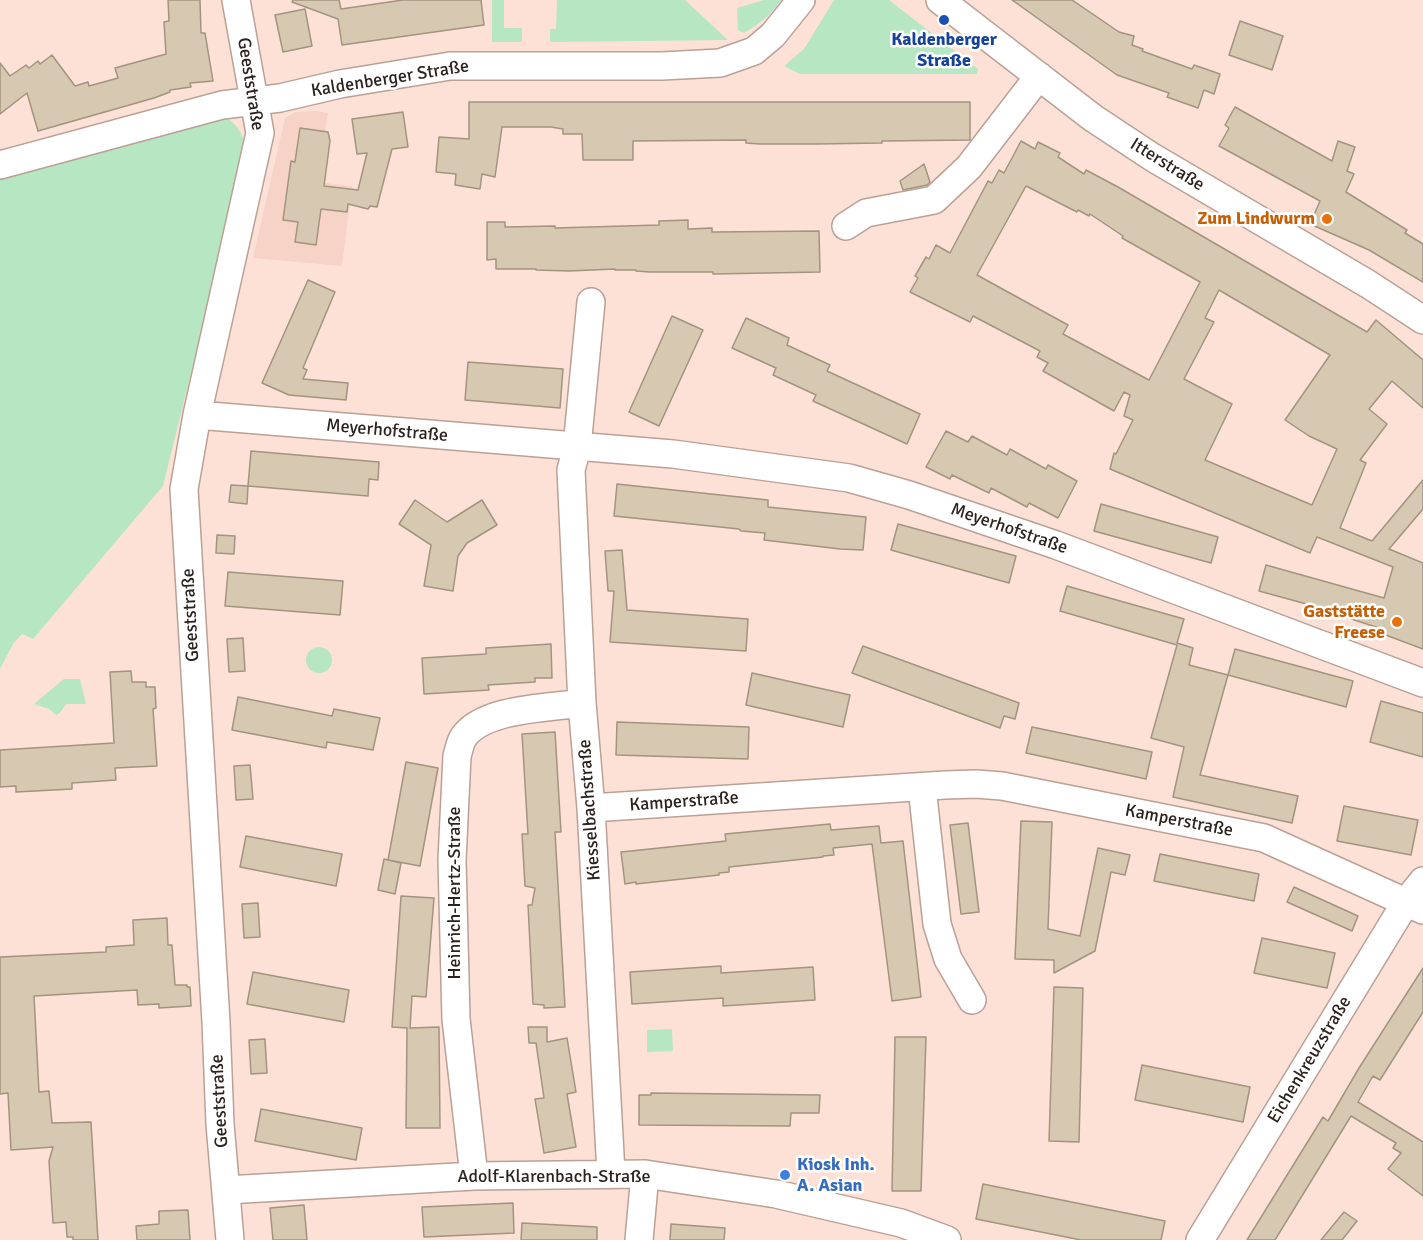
<!DOCTYPE html>
<meta charset="utf-8">
<style>
body{margin:0}
canvas{display:block;background:#fde1d6}
</style>
<canvas width="1423" height="1240"></canvas>
<script>
const context = document.querySelector('canvas').getContext('2d');
context.lineJoin = 'round';
function fill(path, color) { context.fillStyle = color; context.fill(path, 'evenodd'); }
function stroke(path, color, width, dash) { context.strokeStyle = color; context.lineWidth = width; context.lineCap = dash ? 'butt' : 'round'; context.setLineDash(dash || []); context.stroke(path); }
function label(font, color, halo, rows, align = 'center') {
  context.font = font + ' Signika,sans-serif'; context.lineWidth = 5; context.setLineDash([]); context.textBaseline = 'middle'; context.strokeStyle = halo; context.fillStyle = color; for (const [text, x, y, turn = 0] of rows) {
    context.save(); context.translate(x, y); context.rotate((+turn || 0) * Math.PI / 180); context.textAlign = isNaN(turn) ? turn : align; if (halo) context.strokeText(text, 0, 0); context.fillText(text, 0, 0); context.restore();
  }
}
fill(new Path2D(`
 M316 111 328 113 325 131 326 147 329 148 325 183 352 186 342 266 253 258 285 118 296 112Z`), '#f7d2c6');
fill(new Path2D(`
 M492 0H504V28H522V42H492Z
 M557 0H685L728 40 550 42V29H556Z
 M764 0H781C771 15 759 24 744 33L738 30 737 8Z
 M834 0H889L978 69 977 74H800L784 66 804 49Z
 M226 117C239 126 244 136 246 151L163 486 33 639 22 634 13 644 0 669V176Z
 M306 660a13 13 0 1 1 26 0a13 13 0 1 1-26 0Z
 M64 679H80L86 704H66L60 713 56 715 49 709 34 704Z
 M672 1029 673 1051 647 1052V1030Z`), '#b7e6c3');
const building = new Path2D(`
 M168 0H200L201 33H205L213 81 190 83 191 87 170 90V92L154 98 38 131 27 93 0 114V63L10 76 26 65 29 68 38 61 40 64 52 55 75 86 88 82 89 86 118 78 115 68 166 54 164 22 169 21Z
 M293 0H339L341 9 403 0H481L484 25 342 45 338 19 292 2Z
 M1012 0H1072L1119 32 1134 36 1132 45 1143 49 1142 51 1192 69 1194 65 1220 74 1214 94 1204 90 1198 108 1167 97 1169 93 1117 75Z
 M305 9 312 46 283 52 275 15Z
 M1240 21 1283 36 1272 70 1229 55Z
 M469 102H970V140L882 141V143L817 144H760L746 143V140L633 141V160H583L582 134H563V129L551 127H502L495 177 482 174 480 189 455 185 456 174 436 172 439 137 469 139Z
 M1235 107 1332 161 1338 141 1355 147 1347 171 1354 174 1346 192 1407 230 1405 233 1423 244V282L1369 250 1310 224 1320 201 1219 146 1229 128 1225 125Z
 M403 112 408 147 392 149 377 207 370 206 368 209 348 204 347 212 321 209 316 245 295 242 298 222 283 220 291 161 295 162 300 128 328 132 330 141 324 186 358 190 367 153 357 154 352 119Z
 M1021 141 1035 149 1038 142 1060 153 1058 157 1084 174 1086 170 1118 187 1367 332 1376 320 1423 360V408L1392 381 1369 409 1387 424 1360 460 1366 463 1340 528 1372 541 1423 480V509L1389 549 1423 563V649L1375 631 1376 627 1342 616 1343 614 1259 591 1266 565 1384 598 1393 567 1317 537 1310 553 1110 469 1114 453 1116 454 1133 420 1124 416 1130 395 1124 392 1114 411 1043 371 1048 363 1037 357 1040 351 973 316 970 322 910 292 918 278 915 276 926 257 929 259 936 245 950 253 988 181 992 183 999 170 1004 173ZM1026 186 1077 212 1078 210 1089 216 1090 214 1123 236 1122 238 1200 282 1149 380 1063 334 1068 325 977 275ZM1219 290 1330 355 1285 420 1309 436 1337 449 1312 505 1205 460 1232 404 1184 379 1214 322 1205 318Z
 M924 164 930 182 927 185 903 190 900 181Z
 M688 220V229L712 228V232L819 231 820 272 713 274V272H650L636 271V270H615V269L569 271 536 270V269H496V259L487 260V222H505V227L555 226V228L659 225V221Z
 M308 280 335 292 303 368 307 370 303 379 348 383 346 400 289 395 262 383Z
 M672 316 703 330 659 426 629 412Z
 M746 318 789 338 787 345 830 365 827 371 920 414 907 444 813 401 816 395 773 375 776 368 732 348Z
 M468 362 563 369 560 408 465 400Z
 M946 431 968 442 972 436 1007 455 1010 449 1046 469 1048 465 1077 481 1058 518 1029 503 1027 507 991 488 989 493 952 475 950 479 926 467Z
 M251 451 379 462 378 480 369 479 368 496 248 486Z
 M617 484 768 500V507L866 517 863 550 840 549 764 540 765 533 741 531 739 529 614 516Z
 M231 485 248 486 247 504 229 502Z
 M415 500 447 522 482 500 497 525 467 543 458 556 453 591 424 586 431 545 399 524Z
 M1101 504 1218 537 1211 563 1094 531Z
 M898 524 1016 556 1009 583 891 550Z
 M217 535 235 536 234 554 216 553Z
 M622 550 627 610 748 619 746 651 610 642 614 591H608L605 551Z
 M228 572 343 581 340 615 225 606Z
 M1067 586 1184 619 1177 643 1193 648 1189 665 1228 675 1200 775 1298 796 1292 823 1173 797 1184 747 1151 738 1177 645 1060 611Z
 M243 638 245 671 229 672 227 639Z
 M551 644 552 678H535V682L488 685 489 690 424 694 422 658 486 654V648Z
 M863 646 1019 703 1015 719 1004 716 1000 728 852 673Z
 M1235 649 1353 681 1346 707 1228 675Z
 M131 671 132 682H146V687H155L156 708 153 709 157 766 115 768 116 780 72 783V789L16 792V786L0 787V750L114 743 110 672Z
 M752 673 850 695 843 727 746 705Z
 M238 697 332 716 334 709 380 718 373 750 327 742 326 748 232 730Z
 M1381 701 1423 713V757L1370 742Z
 M617 722 749 727 748 759 616 755Z
 M1032 727 1152 752 1146 779 1026 753Z
 M555 732 561 832H555L565 1007 544 1008V1005L533 1004 528 905H532L535 888 525 886 522 834H528L522 734Z
 M406 762 438 768 420 866 388 860Z
 M250 765 253 799 236 800 234 766Z
 M1344 806 1418 820 1411 855 1337 841Z
 M1021 821 1052 822 1048 929 1080 936 1098 848 1130 855 1125 875 1111 872 1095 951 1054 973V960L1015 959Z
 M968 823 979 912 961 914 950 825Z
 M830 824 831 830 879 826 881 843 903 841 921 997 892 1001 872 844 833 848 834 855 823 856V857L729 867V872L719 873V875L636 884V882L625 884 621 852 726 841 725 834Z
 M246 836 342 854 336 886 240 867Z
 M1160 854 1259 874 1254 901 1154 881Z
 M384 859 401 863 395 894 378 890Z
 M1294 887 1358 916 1352 931 1287 902Z
 M401 896 434 898 426 997 412 996 410 1028 439 1027 440 1128H406L407 1028 392 1027Z
 M258 903 260 937 244 938 242 904Z
 M167 918 168 945H172L175 985H187V987H190L191 1006 159 1008V1004L138 1005 137 990 34 996 39 1092 49 1091 52 1123 91 1122 98 1240H73V1237H67L66 1222 53 1223 49 1161 53 1147 11 1150 8 1093 0 1094V957L106 952V947L134 945 133 920Z
 M1262 938 1335 953 1327 988 1254 973Z
 M721 966V973L813 967 815 1000 723 1006V998L632 1004 630 972Z
 M1423 968V1012L1380 1080 1373 1076 1358 1102 1423 1142V1196L1388 1169 1401 1153 1393 1148 1396 1143 1351 1116 1275 1240H1247L1323 1117 1328 1121 1359 1068Z
 M253 972 349 990 344 1022 247 1004Z
 M1054 987 1083 988 1079 1142 1049 1141Z
 M528 1027H547V1042L567 1038 576 1092 567 1094 576 1147 544 1153 535 1099 544 1098 536 1043H529Z
 M895 1037H926L921 1191H892Z
 M265 1039 267 1073 251 1074 249 1040Z
 M1142 1065 1250 1087 1243 1122 1135 1100Z
 M651 1093 820 1095 819 1113H791L790 1126 639 1125V1095H651Z
 M261 1109 362 1128 356 1160 255 1141Z
 M983 1184 1165 1221 1161 1240H1081L976 1219Z
 M513 1203 514 1233 424 1237 422 1207Z
 M304 1205 307 1240H273L270 1208Z
 M188 1210 190 1240H137L136 1226 159 1224V1211Z
 M1344 1212 1357 1221 1342 1240H1321Z
 M522 1223 597 1227V1240H521Z
 M671 1224 725 1228 724 1240H670Z`);
fill(building, '#d6c8b1');
stroke(building, '#a2947f', 1.5);
const minor = new Path2D(`
 M940 0 1093 118 1152 157 1368 284 1423 320
 M0 165 222 105 280 98 340 84 450 66H662L720 63 754 51 773 35 801 0
 M846 226 866 213 934 200 969 167 1039 76
 M591 302 577 447 571 470 582 703 591 808 611 1173
 M197 415 673 454 849 478 909 495 1056 545 1423 683
 M922 787 937 924 948 959 972 1000
 M591 808 945 785 976 784 1002 786 1264 838 1423 910
 M474 1176 456 1019 452 860 457 756C459 750 460 743 463 738 482 708 549 708 582 703
 M226 1190 474 1176 645 1174 776 1194 901 1223 947 1240
 M230 1240 220 1124 216 1022 184 489 197 415 260 133 236 0
 M639 1240 645 1174
 M1200 1240 1406 902 1423 881`);
stroke(minor, '#bba096', 30);
stroke(minor, '#fff', 27);
for (const [x, y, r, color] of [
 [944,20,6,"#1a4fb4"],
 [1327,219,6,"#e8710a"],
 [1397,622,6,"#e8710a"],
 [785,1175,6,"#3f7fe0"]
]) { const dot = new Path2D(); dot.arc(x, y, r, 0, 2 * Math.PI); context.fillStyle = color; context.fill(dot); stroke(dot, '#fff', 2); }
label('bold 18px', '#164399', '#fff', [
 ["Kaldenberger",944,40],
 ["Straße",944,61]
]);
label('18px', '#2c221e', '#fff', [
 ["Kaldenberger Straße",390,79,-9],
 ["Geeststraße",250,84,81],
 ["Itterstraße",1167,165,32],
 ["Meyerhofstraße",387,431,5],
 ["Meyerhofstraße",1009,529,19],
 ["Geeststraße",191,615,-93],
 ["Kamperstraße",684,802,-4],
 ["Kiesselbachstraße",590,810,-94],
 ["Kamperstraße",1179,821,11],
 ["Heinrich-Hertz-Straße",455,893,-90],
 ["Eichenkreuzstraße",1310,1060,-59],
 ["Geeststraße",220,1101,-93],
 ["Adolf-Klarenbach-Straße",554,1177]
]);
label('bold 18px', '#c56008', '#fff', [
 ["Zum Lindwurm",1315,219],
 ["Gaststätte",1385,612],
 ["Freese",1385,633]
], 'right');
label('bold 18px', '#366cbe', '#fff', [
 ["Kiosk Inh.",797,1165],
 ["A. Asian",797,1186]
], 'left');
</script>
